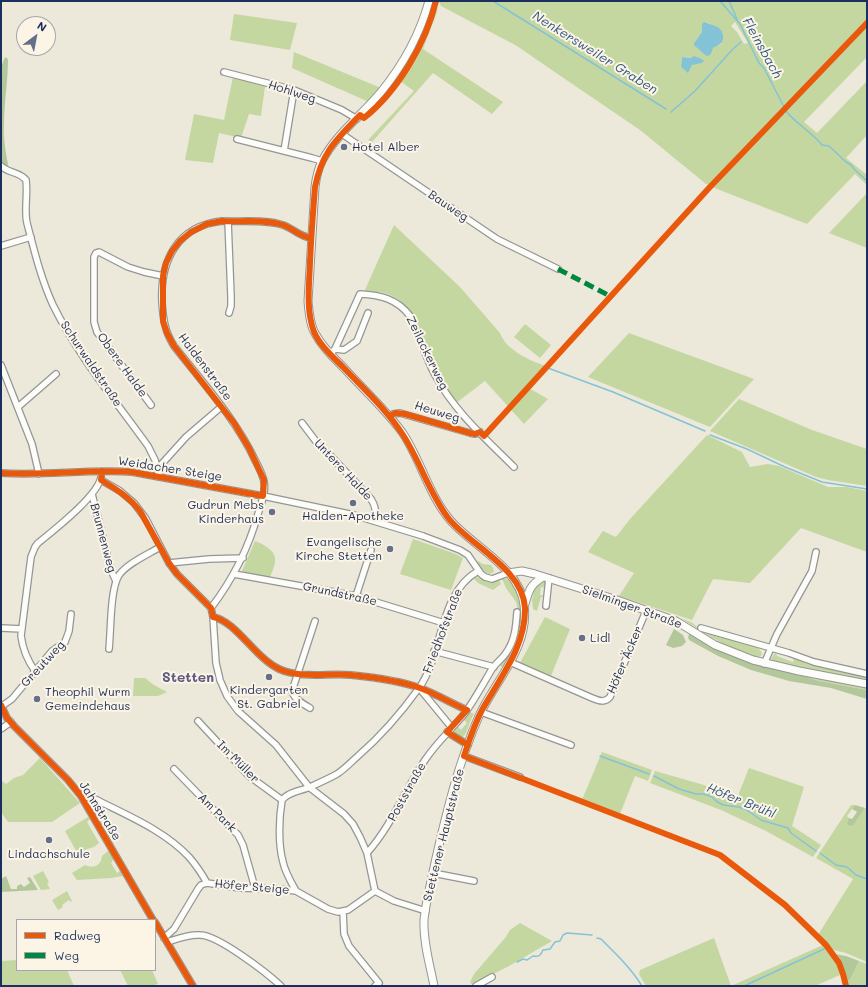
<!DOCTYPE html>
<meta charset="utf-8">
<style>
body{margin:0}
#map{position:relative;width:868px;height:987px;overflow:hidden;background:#ece8da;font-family:Mali,sans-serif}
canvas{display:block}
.frame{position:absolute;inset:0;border:2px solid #1b2f5e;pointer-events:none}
.legend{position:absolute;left:16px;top:919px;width:140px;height:52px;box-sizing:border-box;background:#fcf5e5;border:1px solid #a2a6af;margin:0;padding:5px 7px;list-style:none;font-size:12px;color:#1b2f5e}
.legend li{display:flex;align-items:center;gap:8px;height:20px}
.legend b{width:20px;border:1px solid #a2a6af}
.north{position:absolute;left:16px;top:16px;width:40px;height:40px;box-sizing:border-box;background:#fcf5e5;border:1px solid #a2a6af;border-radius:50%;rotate:32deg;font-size:11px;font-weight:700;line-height:16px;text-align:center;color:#1b2f5e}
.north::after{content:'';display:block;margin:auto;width:14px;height:18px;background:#647089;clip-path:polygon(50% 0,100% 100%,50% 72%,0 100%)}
</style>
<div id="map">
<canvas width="868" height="987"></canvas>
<div class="frame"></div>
<ul class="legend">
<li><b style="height:5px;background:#e8590c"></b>Radweg</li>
<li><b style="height:5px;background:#00873e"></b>Weg</li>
</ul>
<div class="north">N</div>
</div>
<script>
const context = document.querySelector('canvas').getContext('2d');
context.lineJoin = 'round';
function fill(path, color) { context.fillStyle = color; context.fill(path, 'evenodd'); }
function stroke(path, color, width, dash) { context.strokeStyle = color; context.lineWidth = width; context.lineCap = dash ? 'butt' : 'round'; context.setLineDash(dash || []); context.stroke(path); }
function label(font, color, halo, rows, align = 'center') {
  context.font = font + ' Mali,sans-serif'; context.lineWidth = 4; context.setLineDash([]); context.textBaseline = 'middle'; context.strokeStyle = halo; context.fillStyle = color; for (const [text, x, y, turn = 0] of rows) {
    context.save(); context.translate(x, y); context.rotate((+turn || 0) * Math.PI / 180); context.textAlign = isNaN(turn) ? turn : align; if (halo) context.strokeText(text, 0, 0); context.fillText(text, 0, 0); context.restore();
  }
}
fill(new Path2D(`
 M432 1H435C431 16 413 66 401 73L400 72Z
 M439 1H867V22L710 185 706 184 640 130 543 64 517 46 441 6ZM707 22 720 30 721 44 712 48 711 54 705 55 694 43 702 32V24ZM735 22 748 43 744 44 737 32 731 26ZM682 57 691 58 694 57 702 59 703 61 702 63 694 64 686 70 681 67Z
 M438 9 423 49 503 102 492 114 433 73 372 142 368 140 414 91 400 81 415 58 435 11Z
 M234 14 297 23 290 50 230 40Z
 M867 25V57L804 122 817 133 867 81V135L846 158 867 175V185L855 174 807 224 712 187Z
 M294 52 381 88 369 102 292 68Z
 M233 77 265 86 261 116 249 114 241 138 219 133 213 163 185 160 194 114 224 120Z
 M867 193V248L829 233Z
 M394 225 460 287 500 333C506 350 530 361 546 366L527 387 548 399 524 424 485 381 456 403C451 395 444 387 439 377 425 349 417 298 380 292 375 292 369 292 364 292Z
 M525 324 551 345 540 358 514 337Z
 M629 333 754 379 710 427 588 377Z
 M739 399 812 430 867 449V486L828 480 816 477 710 431Z
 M707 435 742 452 750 467 768 464 779 466 828 487H847L867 491V552L801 528 750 583 713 579 692 620 619 596 634 573 588 552 603 531 616 537 630 519Z
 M413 539 456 554 463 558 451 590 400 574Z
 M255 541C263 544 277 551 275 561 275 566 272 572 270 577L245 573 242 571Z
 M478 561 483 564 491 565 493 568 494 572 489 574 484 571 477 563Z
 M472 577C483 576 485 585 499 580L501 584 493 590 478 583Z
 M502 579H507C513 584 516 591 518 598 526 625 517 644 503 668L498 664 508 653 518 610 516 602 506 588Z
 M541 582H545L546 588 541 587 540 595H544L543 597H541L537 611 533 609 532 600 535 587Z
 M545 617 570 629 551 676 520 663Z
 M681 618 691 622 703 631 758 648 761 651 762 654 761 656 758 657 731 648 711 637Z
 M776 653 777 656 793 662 794 658 807 664 867 677V681L777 662 773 661 771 659 774 654Z
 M806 675 867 687V690L819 681Z
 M134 678H145L154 685 167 692 158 696H133Z
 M470 712 474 714C469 721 468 733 462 738L455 734V731L458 727 461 730 467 723 464 720Z
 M602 752 652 770 648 781 635 776 620 814 582 800Z
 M40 758 80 803 52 822H8L1 812V782L2 781 6 784 14 778 23 775Z
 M749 768 804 787 792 826 821 845 813 857 766 831 721 810 650 783 655 771 704 785 737 798Z
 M851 805H855L847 816 849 818 847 822 853 826 865 808 867 809V962L846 953 834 950 829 947 818 935 853 879 816 858Z
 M88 817 90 819 87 822 99 843 94 847 87 849 79 856 65 831Z
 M108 851 114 859 111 863 117 873 120 871 123 876 111 878 77 880 72 873 85 865C93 869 101 866 102 856Z
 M43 871 49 882 47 883 50 889 41 890 33 876Z
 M67 891 72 901 71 902 69 900 62 905 63 907 58 910 52 900Z
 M520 923 552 941 509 966 472 985 470 982 474 974 505 938 510 930Z
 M714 938 731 986 823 945C832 954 837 962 842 974L815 986H646L639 974 640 970Z
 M17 960V970H67L74 986H1V961Z
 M859 961 867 964V986H848L846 980H850Z
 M120 970H152L158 984 151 986H128Z`), '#c4d7a1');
fill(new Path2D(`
 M5 57 8 59C8 81 4 102 4 124 3 139 6 154 9 169L2 166 1 163V67Z
 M674 629 683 635 686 642 682 646 673 648 666 645Z
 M690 632 701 639 819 681 867 690V699L831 688 789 681 751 670 718 656 689 640 688 637Z
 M855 805 865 808 853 826 848 825 847 822 849 818 852 819 857 812 852 809Z
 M6 876 11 889H17V886L21 884 24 887 30 883 27 878 30 877 38 890 1 892V879Z
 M835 954 846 956 859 961 850 980H846L843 968Z`), '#b2c89a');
fill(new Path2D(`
 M704 22C706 22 718 27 719 28 723 31 725 40 721 43 719 45 715 47 713 48L711 54 708 56 705 55 694 45V43L702 32V24Z
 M694 56 702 59 704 61 702 63 692 65 688 73 681 67 682 57 691 58Z`), '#84c2d6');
stroke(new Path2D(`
 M493 1 666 109
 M720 1 740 24 759 63 764 68 784 107
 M729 1 737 19
 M786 111C796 124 812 132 822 145L829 146 846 162 851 165 854 169 867 181
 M671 112 695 91 732 50 741 42
 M548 368 613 392 705 431
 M710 435 747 449 785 467 822 482 867 489
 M600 756 649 774
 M654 776 679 789 696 794H704L712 797 716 801 723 805 739 807 747 810 761 820 788 828 791 833 816 851
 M820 853 836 865 847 867 856 875 867 879
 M597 938 601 939C616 954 631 968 642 986
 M517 962 523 959 527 960 533 956C539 957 540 956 543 950L550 949 555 942 560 941 563 935 567 933 592 935
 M744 986 824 949`), '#84c2d6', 1.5);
const minor = new Path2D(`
 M224 72 294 90 342 110 357 119
 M342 134 497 239 558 269
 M237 139 312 158 322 161
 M284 151 294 90
 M1 166C8 173 20 172 26 180 28 195 24 209 27 223 34 250 41 279 53 305 78 356 115 400 148 446L155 460 159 476
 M228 221 231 296V306L229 313
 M1 246 31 237
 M335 349 344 350 357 341 368 313
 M330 354 335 349 360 294C381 295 397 299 410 316 419 335 425 356 435 375 454 411 486 439 514 467
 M1 365 32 444 39 474
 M151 405 97 332 94 322V257L96 253 99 252 128 267 144 272 163 276
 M18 407 56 374
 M389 416 393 414 400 413 470 433 475 434 480 432
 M302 423 321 448 329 454 371 499C376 507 376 511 374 520
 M158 468 186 437 221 407
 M1 473C45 476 88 469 132 472L263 496 354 515 423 536 460 550 468 555 481 574 485 577 492 579 508 573
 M101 480 120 491 134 503 146 519 169 563 177 574 211 608 213 617 216 663 220 680 227 696 238 711 276 745 309 787 344 814 353 824 360 837 367 853 375 891
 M92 494 111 570 116 581
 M169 563 209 559 243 558
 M234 574 356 596 444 623
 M356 596 371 550
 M546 606 549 578
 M211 608C233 579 248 550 258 514 261 504 266 492 264 482 263 475 259 468 256 462 236 419 203 383 174 346 165 332 163 319 162 302 160 261 177 226 222 221 240 222 266 219 283 225 294 229 300 237 311 238
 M213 617C236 621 255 658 279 669 302 679 327 673 351 675 371 677 401 681 420 688 436 694 451 703 467 710
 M1 628 22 629
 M701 628 789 653 814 662 867 674
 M109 649C111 631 110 589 119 575 128 563 147 555 160 547
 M434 651 494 667
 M510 662 592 698C599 701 605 703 610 697L646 611
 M764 664 777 634 812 571 816 552
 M35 671C27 660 23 650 21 636L31 557 35 547 38 543C54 530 98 496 101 477
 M420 689 452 728
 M1 705 7 718 14 726 68 780 81 796 153 920
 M2 706 12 699 52 651 65 642 69 631 71 614
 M310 708C303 704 294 699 292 691L315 621
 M481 712 571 745
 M198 721 249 776 282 800
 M1 729 11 722
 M447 732 468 745
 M464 756 520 777
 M174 769 238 835 243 845 255 888
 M81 796H88L93 798C126 815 164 830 189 857 196 865 202 874 207 883
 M367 853C392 825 405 790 425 760 437 742 452 729 465 713 475 699 483 684 492 669 496 663 502 659 506 653 515 641 516 626 517 612
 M433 873 474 881
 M296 891C291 882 285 872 283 862 278 844 279 818 282 800 288 792 301 791 310 787 319 783 328 779 337 774 345 769 351 762 358 756 381 736 401 713 419 688 444 653 438 594 478 571
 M343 911 344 934 349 946 379 983 375 986
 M155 922 193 986
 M164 938 174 929 198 889 201 885 207 883 240 888 279 889 296 891 328 909 338 912 348 910 375 891 394 901 426 911
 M167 942C177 939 189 934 200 935 218 935 267 973 281 986
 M476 986 492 977`);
const tertiary = new Path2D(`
 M429 1C420 34 403 65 381 92 362 115 336 134 322 161 318 169 316 179 315 187L308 301C309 312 310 326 316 335 323 348 334 358 344 368 363 389 385 409 402 432 421 460 429 496 451 521 474 547 520 568 524 605 530 647 495 681 479 716 459 761 447 810 436 858 432 878 426 900 424 920 423 942 430 965 434 986
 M508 573 522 571 535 574 617 600 676 621 715 645 753 660 799 671 867 684
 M525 604C529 590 530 585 543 577`);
stroke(minor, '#949696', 8);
stroke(tertiary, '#949696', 9);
stroke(minor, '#fcfcf9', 5.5);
stroke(tertiary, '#fcfcf9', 7);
stroke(new Path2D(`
 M558 269 610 296`), '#00873e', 5, [10, 5]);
stroke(new Path2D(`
 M436 1C426 43 398 91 364 118L360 115C336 140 322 152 315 187 313 213 311 238 310 263 309 287 306 310 314 332 320 346 334 358 344 368 364 389 387 410 403 435 420 461 430 495 449 519 471 546 523 569 525 608 526 646 500 678 482 710 474 725 469 741 464 756L720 855 785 905 826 945 839 963 843 974 846 986
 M389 416 396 413 405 414 470 433 475 434 480 432 484 436 709 188 867 23
 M102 471 101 480C116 489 129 497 140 511L169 563 177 574 211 608 213 617C236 621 255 658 279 669 302 679 327 673 351 675 371 677 401 681 420 688 436 694 451 703 467 710L447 732 468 745
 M1 473C45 476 88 469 132 472L263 496 264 480 249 448 234 423 174 346 167 333 163 321V276L166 263 172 251 180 241 191 232 207 224 222 221C240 222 266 219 283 225 294 229 300 237 311 238
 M1 705 7 718 14 726 68 780 81 796 153 920
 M155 922 193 986`), '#e8590c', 6);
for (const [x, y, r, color] of [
 [344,147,4,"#647089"],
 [353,503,4,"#647089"],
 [272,512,4,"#647089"],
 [390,549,4,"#647089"],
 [582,638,4,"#647089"],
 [269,677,4,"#647089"],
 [37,699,4,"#647089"],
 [49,840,4,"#647089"]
]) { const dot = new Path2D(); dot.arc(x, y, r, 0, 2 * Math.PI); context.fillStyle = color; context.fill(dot); stroke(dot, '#fcf5e5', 1.5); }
label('12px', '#1b2f5e', '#fcf5e5', [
 ["Hohlweg",292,92,18],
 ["Bauweg",448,206,34],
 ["Zeilackerweg",427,353,64],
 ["Schurwaldstraße",91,364,56],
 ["Obere Halde",122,365,54],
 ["Haldenstraße",205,367,53],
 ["Heuweg",437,412,17],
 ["Weidacher Steige",170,469,9],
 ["Untere Halde",343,470,47],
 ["Brunnenweg",103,538,75],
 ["Grundstraße",340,594,12],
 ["Sielminger Straße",632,607,20],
 ["Friedhofstraße",443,631,-69],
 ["Höfer Äcker",625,660,-67],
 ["Greutweg",43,664,-47],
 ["Im Müller",238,762,45],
 ["Poststraße",407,792,-61],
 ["Jahnstraße",100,811,58],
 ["Am Park",217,813,46],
 ["Stettener Hauptstraße",444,835,-76],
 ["Höfer Steige",252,887,5]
]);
label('12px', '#1b2f5e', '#fcf5e5', [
 ["Hotel Alber",352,147],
 ["Gudrun Mebs",264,505,"right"],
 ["Kinderhaus",264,519,"right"],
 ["Halden-Apotheke",353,516,"center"],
 ["Evangelische",382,542,"right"],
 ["Kirche Stetten",382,556,"right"],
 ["Lidl",590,638],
 ["Kindergarten",269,690,"center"],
 ["St. Gabriel",269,704,"center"],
 ["Theophil Wurm",45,692],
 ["Gemeindehaus",45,706],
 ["Lindachschule",49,854,"center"]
], 'left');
label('italic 13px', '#2d5682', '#fcf5e5', [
 ["Fleinsbach",762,48,61],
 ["Nenkersweiler Graben",595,53,32],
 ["Höfer Brühl",741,801,22]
]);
label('bold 14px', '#5e5b86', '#fcf5e5', [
 ["Stetten",188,678]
]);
</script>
